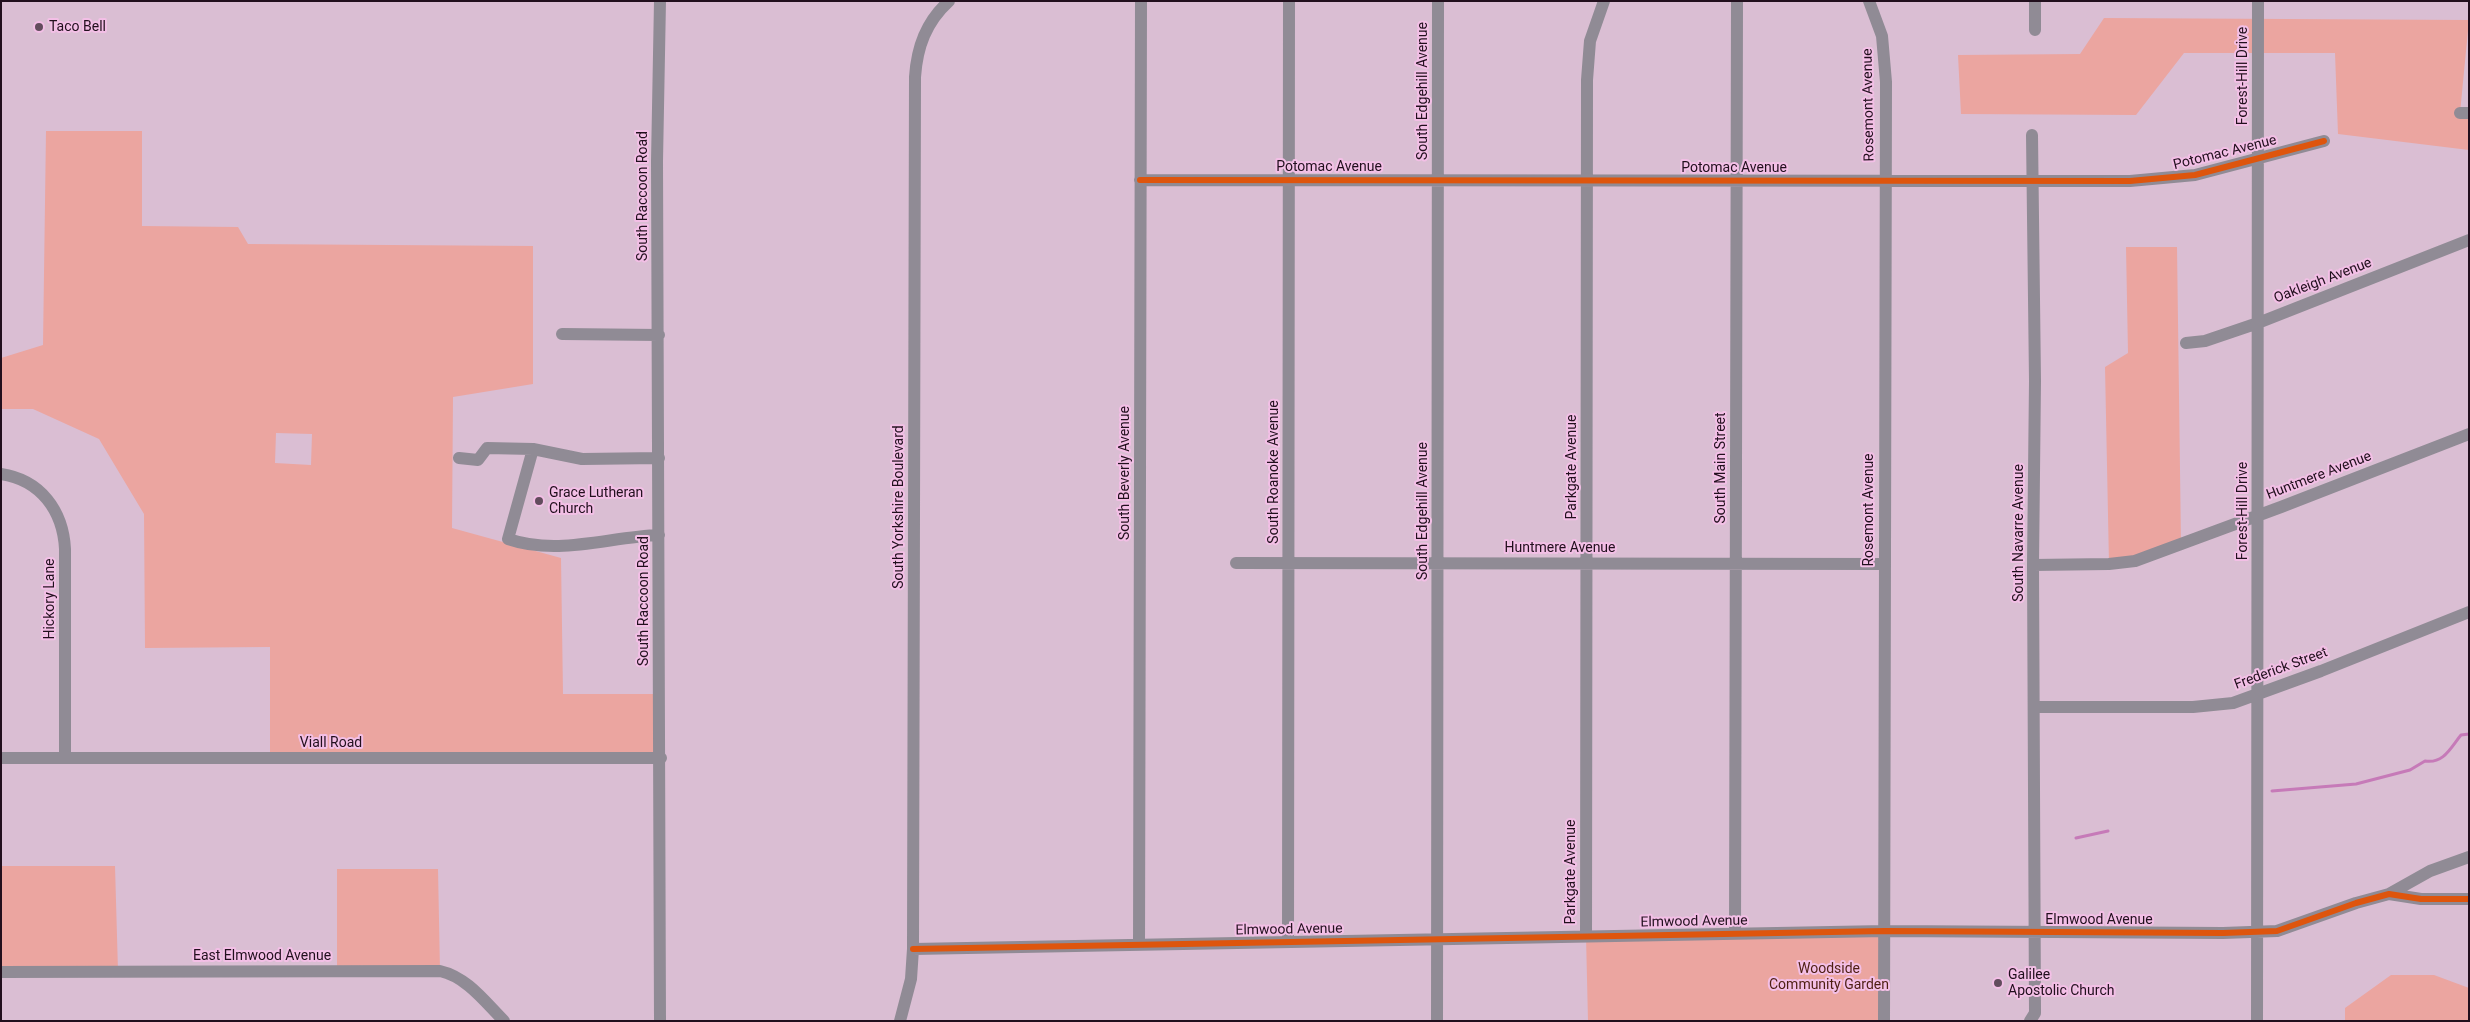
<!DOCTYPE html>
<style>
body{margin:0}
#map{position:relative;width:2470px;height:1022px;overflow:hidden;background:#dabed3;font-family:Roboto,sans-serif}
canvas{display:block}
.frame{position:absolute;inset:0;border:2px solid #210f1d;pointer-events:none}
</style>
<div id="map">
<canvas width="2470" height="1022"></canvas>
<div class="frame"></div>
</div>
<script>
const context = document.querySelector('canvas').getContext('2d');
context.lineJoin = 'round';
function fill(path, color) { context.fillStyle = color; context.fill(path, 'evenodd'); }
function stroke(path, color, width, dash) { context.strokeStyle = color; context.lineWidth = width; context.lineCap = dash ? 'butt' : 'round'; context.setLineDash(dash || []); context.stroke(path); }
function label(font, color, halo, rows, align = 'center') {
  context.font = font + ' Roboto,sans-serif'; context.lineWidth = 4; context.setLineDash([]); context.textBaseline = 'middle'; context.strokeStyle = halo; context.fillStyle = color; for (const [text, x, y, turn = 0] of rows) {
    context.save(); context.translate(x, y); context.rotate((+turn || 0) * Math.PI / 180); context.textAlign = isNaN(turn) ? turn : align; if (halo) context.strokeText(text, 0, 0); context.fillText(text, 0, 0); context.restore();
  }
}
fill(new Path2D(`
 M2104 18 2469 20 2460 113H2469V150L2338 134 2335 53H2184L2136 115 1961 114 1958 55 2080 54Z
 M46 131H142V226L238 227 248 244 533 246V384L453 397 452 528 561 558 563 694H660L661 758H270V647L145 648 144 514 99 439 33 409H1V358L43 345ZM276 433 312 434 311 465 275 463Z
 M2126 247H2177L2181 544 2109 564 2105 367 2128 353Z
 M1 866H115L118 971 1 972Z
 M337 869H438L440 971 337 970Z
 M1885 931 1884 1021H1588L1586 936Z
 M2391 975H2434L2469 988V1021H2345V1008Z`), '#eba5a0');
stroke(new Path2D(`
 M2272 791 2356 784 2410 770 2425 761C2444 764 2451 747 2461 735L2469 734
 M2076 838 2108 831`), '#c67ab8', 3);
stroke(new Path2D(`
 M660 1 657 161 660 1021
 M1869 1 1882 36 1886 82 1884 1021
 M2035 30V1
 M2460 113H2469
 M1140 180 2130 181 2195 175 2324 141
 M562 334 659 335
 M2186 343 2205 341 2258 323 2469 240
 M459 458 478 460 487 448 533 449
 M1 474C41 480 63 511 65 549V758
 M659 535C608 537 558 556 508 539L533 449 582 459 659 458
 M1236 563 1884 564
 M2033 565 2109 564 2135 561 2281 507 2469 434
 M2034 707H2193L2233 703 2321 671 2469 612
 M1 758H661
 M2389 894 2430 871 2469 857
 M1735 934 1737 1
 M1586 936 1587 80 1590 41 1604 1
 M1288 942 1289 1
 M1139 945 1141 1
 M913 949 1885 931 2223 933 2277 931 2356 903 2389 894 2421 899H2469
 M1 972 440 971C467 977 485 1002 504 1021
 M900 1021 911 979 913 949 915 77C917 47 926 22 949 1
 M1437 1021 1438 1
 M2030 1021 2035 1013 2033 565 2035 381 2032 135
 M2257 1021 2258 1`), '#908b95', 12);
stroke(new Path2D(`
 M1140 180 2130 181 2195 175 2324 141
 M913 949 1885 931 2223 933 2277 931 2356 903 2389 894 2421 899H2469`), '#de550d', 6);
for (const [x, y, r, color] of [
 [39,27,5,"#624c5d"],
 [539,501,5,"#624c5d"],
 [1998,983,5,"#624c5d"]
]) { const dot = new Path2D(); dot.arc(x, y, r, 0, 2 * Math.PI); context.fillStyle = color; context.fill(dot); stroke(dot, '#f3bfe6', 2); }
label('14px', '#210f1d', '#f3bfe6', [
 ["Taco Bell",49,27],
 ["Grace Lutheran",549,493],
 ["Church",549,509],
 ["Galilee",2008,975],
 ["Apostolic Church",2008,991]
], 'left');
label('14px', '#210f1d', '#f3bfe6', [
 ["Forest-Hill Drive",2243,76,-90],
 ["South Edgehill Avenue",1423,91,-90],
 ["Rosemont Avenue",1869,105,-91],
 ["Potomac Avenue",2225,153,-14],
 ["Potomac Avenue",1329,167],
 ["Potomac Avenue",1734,168],
 ["South Raccoon Road",643,196,-90],
 ["Oakleigh Avenue",2323,281,-21],
 ["Parkgate Avenue",1572,467,-90],
 ["South Main Street",1721,468,-90],
 ["South Roanoke Avenue",1274,472,-90],
 ["South Beverly Avenue",1125,473,-90],
 ["Huntmere Avenue",2319,476,-21],
 ["South Yorkshire Boulevard",899,507,-90],
 ["Rosemont Avenue",1869,510,-90],
 ["South Edgehill Avenue",1423,511,-90],
 ["Forest-Hill Drive",2243,511,-90],
 ["South Navarre Avenue",2019,533,-90],
 ["Huntmere Avenue",1560,548],
 ["Hickory Lane",50,599,-90],
 ["South Raccoon Road",644,601,-90],
 ["Frederick Street",2281,669,-20],
 ["Viall Road",331,743],
 ["Parkgate Avenue",1571,872,-90],
 ["Elmwood Avenue",2099,920],
 ["Elmwood Avenue",1694,922,-1],
 ["Elmwood Avenue",1289,930,-1],
 ["East Elmwood Avenue",262,956]
]);
label('14px', '#4d1e12', '#f3bfe6', [
 ["Woodside",1829,969],
 ["Community Garden",1829,985]
]);
</script>
